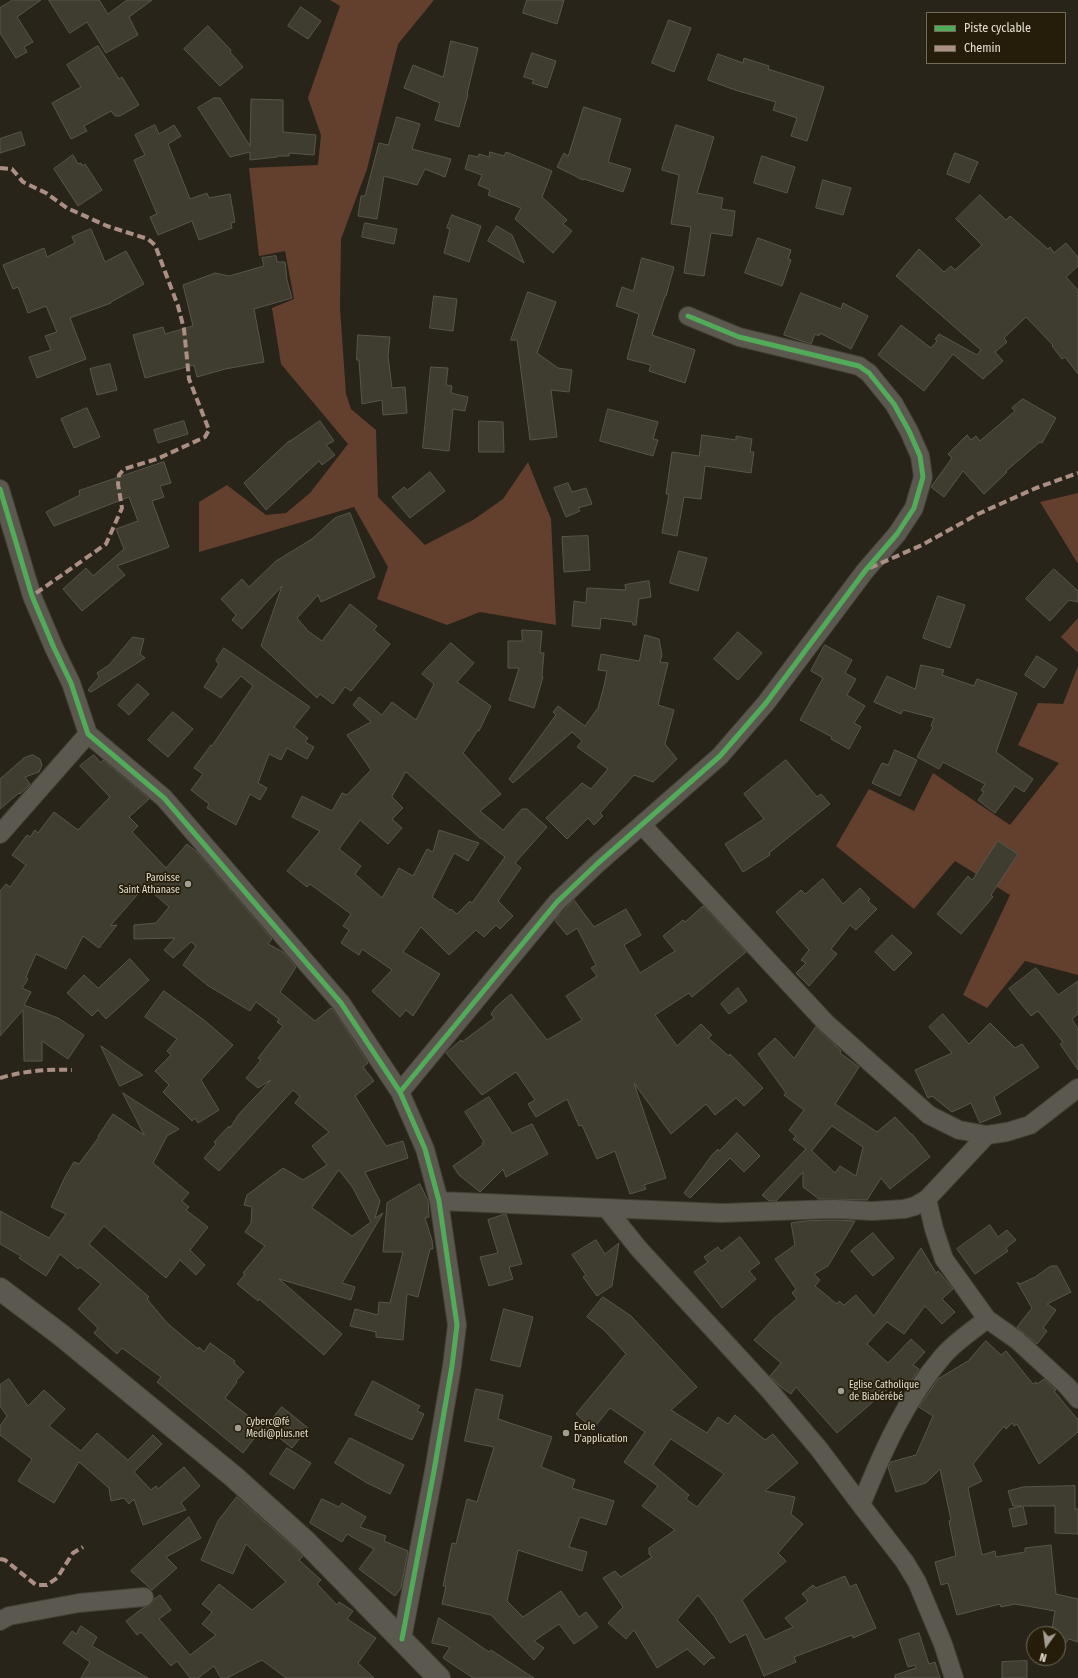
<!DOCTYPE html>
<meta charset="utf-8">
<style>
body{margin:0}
#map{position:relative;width:1078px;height:1678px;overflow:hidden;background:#292419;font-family:"Fira Sans Condensed",sans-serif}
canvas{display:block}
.legend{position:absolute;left:926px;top:12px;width:140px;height:52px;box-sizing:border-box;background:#251d09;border:1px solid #726b5a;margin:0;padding:5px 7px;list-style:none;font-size:12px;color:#e5e0d4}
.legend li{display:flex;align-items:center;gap:8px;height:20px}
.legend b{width:20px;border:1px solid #726b5a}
.north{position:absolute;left:1026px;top:1626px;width:40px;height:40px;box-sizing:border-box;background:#251d09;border:1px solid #726b5a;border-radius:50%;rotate:194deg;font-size:11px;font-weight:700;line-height:16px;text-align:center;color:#e5e0d4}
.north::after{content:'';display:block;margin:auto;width:14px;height:18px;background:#a39e93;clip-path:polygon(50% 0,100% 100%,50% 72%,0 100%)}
</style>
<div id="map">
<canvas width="1078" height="1678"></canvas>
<ul class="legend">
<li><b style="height:5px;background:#51ab58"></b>Piste cyclable</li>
<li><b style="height:5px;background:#ac8f84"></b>Chemin</li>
</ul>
<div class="north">N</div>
</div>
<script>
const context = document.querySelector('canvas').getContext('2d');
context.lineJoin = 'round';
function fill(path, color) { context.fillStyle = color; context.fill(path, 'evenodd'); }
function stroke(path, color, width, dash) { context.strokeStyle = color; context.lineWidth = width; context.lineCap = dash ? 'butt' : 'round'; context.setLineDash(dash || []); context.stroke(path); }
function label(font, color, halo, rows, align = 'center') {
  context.font = font + ' "Fira Sans Condensed",sans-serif'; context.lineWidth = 3.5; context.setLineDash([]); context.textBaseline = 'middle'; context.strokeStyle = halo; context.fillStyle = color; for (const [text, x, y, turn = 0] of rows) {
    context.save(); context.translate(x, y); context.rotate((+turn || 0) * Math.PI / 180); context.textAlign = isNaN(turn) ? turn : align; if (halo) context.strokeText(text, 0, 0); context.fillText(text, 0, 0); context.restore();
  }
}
fill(new Path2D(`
 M330 0H434L398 44 367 169 341 239 340 308 346 394 351 409 376 430 378 497 425 545 473 520 503 499 528 462 551 519 556 625 480 612 447 625 377 599 388 567 354 507 199 552V502L227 485 266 515 286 513 310 493 348 444 281 364 272 308 294 299 285 251 259 256 249 168 318 165 321 135 308 98 340 6Z
 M1078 493V564L1040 502Z
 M1078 618V653L1061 637Z
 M1078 666V975L1025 961 987 1008 963 995 1010 895 955 861 914 909 836 846 869 789 914 811 933 773 1010 825 1059 763 1018 745 1038 703 1063 704Z`), '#633f2e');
const building = new Path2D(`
 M13 0H41L17 17 33 42 24 47 27 52 16 58 0 33V8Z
 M49 0H99L108 14 127 0H152L129 17 138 35 106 53 87 22 70 33Z
 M527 0H564L557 24 523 13Z
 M301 7 321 21 308 39 288 26Z
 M669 20 691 28 674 72 652 63Z
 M208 26 231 50 230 52 243 67 220 86 184 49Z
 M451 41 478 48 467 94H468L459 127 435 120 440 103 404 88 413 65 443 77Z
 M98 46 119 79 122 77 139 105 120 116H115L111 111 84 126 87 131 71 139 52 103 81 87 67 65Z
 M532 53 556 61 547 88 532 83 534 80 524 77Z
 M718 54 743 63 744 58 769 66 768 69 824 87 807 141 791 136 797 118 773 110 776 102 735 90 708 80Z
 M214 98H220L250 146 251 99 283 100V132L316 135 314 155 289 153V156H277V157L250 160V152L230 157 198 108Z
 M584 107 621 119 608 162 631 169 623 192 584 179 583 180 557 167 564 153 568 156Z
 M397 117 420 124 412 149 451 159 445 177 425 169 417 185 384 176 377 219 358 216 361 196H365L379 143 388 145Z
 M155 125 159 134 174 125 181 136 168 144 190 199 207 193 209 198 230 194 235 222 231 223 232 228 199 240 192 221 158 235 150 217 157 214 134 160 145 155 135 135Z
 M676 125 714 137 697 193 723 198 721 209 735 211 732 236 711 233 704 276 684 273 691 227 671 224 679 175 662 170Z
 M21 132 25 145 0 153V139Z
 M490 152 504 156 506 152 552 171 542 197 567 220 563 224 572 231 553 253 515 219 521 208 488 195 490 190 478 185 482 175 465 169 469 155 478 157 479 154 489 157Z
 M955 153 978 162 969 183 947 174Z
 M73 155 78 164 81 163 82 166 85 164 102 190 78 206 54 169Z
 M762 156 795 167 787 193 754 183Z
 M823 180 851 188 843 215 816 208Z
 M980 195 1006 220 1010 216 1048 249 1050 247 1054 253 1066 243 1078 257V266L1066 277 1078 290V374L1065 357 1062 359 1052 346 1053 345 1026 317 1004 338 1007 342 995 352 1003 361 983 379 953 354 924 391 878 355 901 325 931 348 937 341 935 339 939 334 977 355 981 350 896 276 919 249 944 272 951 266 955 270 982 245 956 219Z
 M452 215 481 226 469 262 444 253 450 229 447 228Z
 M365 223 397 229 394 244 362 237Z
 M497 226 512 235 524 263 488 241Z
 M91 229 105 262 126 251 144 284 111 302V303L70 318 86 359 37 378 29 357 51 350 45 336 57 332 46 306 28 313 18 287 13 289 3 265 44 248 47 257 75 243 72 237Z
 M758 238 791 250 788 259 791 260 782 286 745 273Z
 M276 256 277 262H285L287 280 292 298 254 309 264 362 225 369 197 377 194 365 145 378 133 335 163 327 165 334 193 326 183 285 215 273 229 276 264 266 262 258Z
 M642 258 674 267 666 296H665L652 335 695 350 685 383 649 371 651 365 627 359 639 314 616 306 622 287 633 291Z
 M528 292 556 302 537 353 558 368 572 370 569 392 551 390 557 437 530 440 517 340H511Z
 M801 293 841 309 843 303 868 316 851 349 820 333 819 336 815 334 811 344 784 335Z
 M434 296 457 299 453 331 430 328Z
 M358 335 390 337 388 356 392 388 405 387 407 413 383 415 382 400 362 404 359 360H357Z
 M110 364 117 390 97 395 90 369Z
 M431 367 448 368 446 385 452 386 451 393 468 397 465 411 453 409 449 451 423 448Z
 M1023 399 1056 418 1042 443 1040 442 1006 471 1007 472 984 494 963 471 944 497 931 487 952 458 948 454 967 435 971 440 976 436 980 441 1015 411 1012 408Z
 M87 408 100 437 74 448 61 419Z
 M608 409 658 422 653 439 658 440 653 456 600 441Z
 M184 421 188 434 158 443 154 430Z
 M320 421 334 441 326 445 335 455 322 465 319 461 266 510 244 483 289 441H290Z
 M479 421 503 422 504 452H479Z
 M702 435 736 440V436L752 439 750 452H754L751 473 705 466 701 499 684 497 677 536 662 533 669 494H666L672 452 699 456Z
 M164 462 171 483 160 486 164 497 152 501 169 547 117 566 125 575 82 611 63 589 86 568 93 576 124 549 116 529 138 521 129 497 54 526 46 512 80 495 79 491Z
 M430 472 445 491 410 518 392 497 404 487 407 490Z
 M568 483 572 492 586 488 592 504 578 508 580 511 566 517 554 488Z
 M350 513 375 577 321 602 318 595 297 618 308 631 322 641 350 604 377 626 374 630 390 644 351 691 345 687 333 704 320 694 317 698 261 646 282 586 242 629 232 620 236 615 221 599 242 579 249 587 276 561 312 539 335 518Z
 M588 536 590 570 564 572 562 537Z
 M679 551 707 558 698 591 670 583Z
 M1054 569 1078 591V602L1069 600 1050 621 1026 599Z
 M649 581 651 597 639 599 636 625H633L632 622 601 618 600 629 572 626 574 601 586 603 587 588 626 590 625 585Z
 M938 596 965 605 950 648 923 638Z
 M522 630 542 631 540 653H544L542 676 543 677 534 708 509 700 519 668H508V641H522Z
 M738 632 762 653 738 680 714 659Z
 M645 635 659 639 662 655 660 662 668 663 658 705 674 710 665 744 677 759 653 782 634 775 600 813 603 816 594 825 588 818 567 839 546 818 582 783 591 789 608 769 577 747 582 741 572 732 513 783 509 779 556 715 553 712 558 706 585 726 598 708 604 686 607 671 598 670 601 654 639 661Z
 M133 637 144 639 140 654 145 658 91 692 88 690 99 677 97 673 109 665Z
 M451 643 474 663 457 682 491 706 479 731 478 730 463 753 501 794 480 811 503 830 522 809H527L547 827 515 863 521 868 498 901 513 916 500 929 496 925 484 937 476 930 449 955 421 927 403 952 440 974 413 1016 406 1010 400 1017 372 991 392 970 362 949 359 955 341 943 349 930 343 926 351 914 310 884 307 887 287 871 320 831 292 817 302 796 332 811 342 793 347 795 371 770 347 735 371 722 353 705 359 697 382 715 392 702 416 720 434 684 422 674ZM406 772 481 839V838L505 857 472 903 470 901 457 914 451 909 450 910 432 897 454 853 468 861 479 843 439 830 433 852 427 849 413 876 399 868 382 898 355 874 361 866 339 849 360 820 388 844 402 828 392 819 403 808 392 797Z
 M825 645 852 660 845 673 856 679 847 695 865 706 854 723 861 727 849 749 831 739 832 737 800 720 823 678 811 671Z
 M224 648 310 707 294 727 308 738 305 742 314 747 307 759 287 748 281 760 269 754 258 783 267 788 260 800 250 794 236 825 207 808 209 804 191 790 203 774 194 768 211 745 212 746 253 686 241 676 221 698 204 687 219 664 216 661Z
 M1037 656 1057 669 1044 688 1025 675Z
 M921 665 944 670 942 675 974 686 977 679 1017 693 996 752 1033 779 1024 792 1015 786 995 813 978 800 984 792 981 790 985 784 943 762 939 769 917 757 933 727 931 726 934 718 903 710 901 714 874 702 887 676 915 689Z
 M138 684 149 694 129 715 118 705Z
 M173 712 193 729 168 757 148 740Z
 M895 750 917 760 900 796 872 783 882 763 888 765Z
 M33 755 40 759 42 765 39 772 25 777 30 784 20 794 19 793 0 809V779L24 758Z
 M94 755 101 763 103 760 149 799 129 817 138 826 132 832 166 868 187 844 198 853 272 939 268 944 283 952 296 967 280 992 315 1021 331 1008 333 1009 368 1063 363 1067 374 1081 355 1096 386 1146 403 1141 408 1158 365 1172 380 1201 375 1218 383 1213 342 1283 355 1287 351 1300 279 1279 342 1334 324 1355 259 1299 258 1301 237 1284 245 1274 243 1273 265 1246 245 1232 251 1223 252 1207 244 1205 247 1195 283 1168 303 1180 327 1165 312 1146 329 1132 295 1103 300 1096 293 1090 219 1171 204 1158 216 1144 214 1142 229 1126 230 1128 239 1114 271 1080 258 1088 246 1078 261 1060 258 1058 283 1026 277 1022 279 1019 256 1002 250 1011 207 985 183 965 196 946 191 942 173 958 164 950 175 938 134 939V925L156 923 169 907 145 886 110 926 117 925 99 948 83 936 66 969 36 954 26 977 28 979 22 988 31 992 24 1005 58 1018 84 1035 68 1059 42 1041V1061H24L23 1010 0 1036V891L6 884 10 887 26 865 12 855 27 835 30 837 35 830 38 833 54 812 78 830 110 797 80 766ZM339 1170 353 1188 371 1222 352 1236 312 1208Z
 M786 760 817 797 821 794 830 804 769 853 770 855 743 872 725 844 764 819 744 794Z
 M998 841 1018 854 991 895 993 897 961 934 937 914 968 876 972 880Z
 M823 879 843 904 860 888 870 899 868 901 877 909 856 930 850 925 831 949 837 954 809 986 796 973 806 963 801 960 809 950 776 912 801 890 805 894Z
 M574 900 594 927 626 909 641 935 624 945 640 973 675 951 663 936 683 920 685 922 703 906 746 952 692 997 689 993 655 1015 677 1046 701 1024 712 1035 708 1038 729 1056 730 1054 763 1088 744 1106 736 1098 715 1115 706 1104 671 1134 634 1083 666 1178 644 1185 646 1189 630 1194 615 1151 597 1159 582 1125 579 1126 567 1099 536 1117 528 1104 535 1100 516 1072 482 1095 446 1053 461 1040 462 1042 494 1018 491 1014 496 1007 511 994 547 1040 582 1020 566 996 597 976 591 968 596 965 577 928 567 935 555 921Z
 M892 935 912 953 894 971 875 952Z
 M130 959 149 980 106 1019 98 1010 92 1016 67 993 84 975 98 988Z
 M1036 968 1058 995 1078 981V1014L1072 1019 1078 1029V1070L1060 1044 1063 1042 1038 1011 1031 1016 1009 989Z
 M738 988 747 1001 729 1014 721 1004Z
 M164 991 204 1020 233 1045 201 1080 219 1110 198 1123 195 1118 192 1121 163 1092 169 1085 155 1071 171 1055 167 1051 177 1039 145 1017Z
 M943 1014 969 1044 990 1023 1015 1048 1022 1044 1039 1067 994 1097 1001 1114 980 1123 971 1103 952 1112 932 1096 928 1098 915 1070 952 1053 929 1027Z
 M816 1027 841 1051 840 1053 859 1067 835 1104 877 1132 895 1117 911 1134H912L930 1157 890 1189 881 1178 867 1200 819 1199 803 1187V1172L776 1201H769L762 1195 806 1149 793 1139 796 1136 789 1130 804 1110 784 1095 786 1093 758 1054 775 1038 794 1058ZM832 1126 863 1147 856 1176 840 1166 835 1173 812 1151Z
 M101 1046 131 1067 143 1075 120 1086Z
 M123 1093 179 1129 167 1136 153 1163 189 1193 182 1201 189 1207 186 1210 208 1227 190 1250 205 1265 196 1275 180 1260 166 1278 104 1226 89 1244 149 1297 147 1299 167 1323 198 1349 199 1347 204 1352 210 1343 235 1361 234 1363 244 1372 236 1381 237 1382 225 1398 263 1427 243 1453 157 1382 161 1377 122 1348 117 1354 94 1333 98 1328 78 1309 101 1284 80 1267 78 1269 60 1254 46 1276 19 1258 21 1256 0 1244V1211L49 1238 66 1214 51 1207 65 1177 74 1162 79 1164 99 1137 98 1136 113 1114 144 1135Z
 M489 1097 512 1133 532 1124 548 1154 506 1177 503 1169 480 1192 459 1175 453 1166 483 1145 482 1143 484 1142 465 1112Z
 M737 1133 760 1156 744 1172 730 1158 690 1198 684 1193 712 1155 718 1149 719 1151Z
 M420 1184 428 1201 429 1217 425 1218 432 1240 433 1249H430L418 1297 407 1294 403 1340 376 1337V1332L350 1326 355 1309 378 1315 379 1302 390 1303 403 1252H383L387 1203Z
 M506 1214 522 1264 509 1267 513 1279 489 1286 480 1257 498 1253 488 1220Z
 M834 1220 855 1221 828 1266 814 1274 820 1280 815 1286 837 1304 839 1301 844 1305 856 1295 874 1316 921 1248 936 1273 938 1271 953 1289 942 1299 955 1312 942 1324 925 1306 904 1334 887 1322 867 1344 888 1363 911 1339 925 1352 913 1365 919 1369 906 1388 898 1380 837 1433 796 1387 791 1394 781 1387 770 1376 781 1363 754 1340 773 1319 797 1299 792 1293 796 1289 775 1259 795 1245 791 1223 804 1221Z
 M990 1225 998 1237 1007 1230 1016 1240 1006 1248 1008 1251 975 1274 957 1249Z
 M873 1233 894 1258 873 1276 851 1251Z
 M740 1237 760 1263 749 1271 756 1279 722 1308 694 1272 708 1262 704 1257 718 1247 721 1251Z
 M596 1240 605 1254 619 1243 612 1286 597 1296 583 1277 586 1275 572 1255Z
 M1051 1266H1057L1071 1292 1047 1304 1056 1310 1043 1328 1047 1331 1037 1344 1017 1327 1032 1308 1017 1282 1020 1284 1035 1277Z
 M603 1297 631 1316 697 1387 671 1410 707 1433 718 1417 728 1424 735 1415 765 1440 773 1434 798 1463 765 1491 795 1497 791 1514 803 1524 778 1553 786 1561 742 1600 765 1640 793 1627 785 1618 808 1601 802 1594 813 1585 816 1588 845 1576 850 1587 856 1584 876 1628 853 1638 852 1635 794 1657 796 1662 764 1676 746 1634 730 1643 714 1616 698 1595 677 1620 715 1658H711L704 1665 687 1649 657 1668 634 1630 626 1639 608 1623 623 1607 603 1578 615 1571 621 1577 652 1557 649 1554V1548L675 1530 642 1506 658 1486 624 1462 645 1432 610 1408 593 1429 576 1414 626 1354 604 1330 587 1317ZM671 1439 724 1474 697 1507 686 1499 689 1495 653 1465Z
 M504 1309 533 1317 520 1367 491 1360Z
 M986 1341 1001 1355 1006 1351 1033 1384 1036 1382 1037 1384 1044 1379 1056 1390 1054 1391 1078 1420V1432L1039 1464 1017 1424 1014 1426 1012 1423 1006 1429 1004 1426 973 1464 982 1481 968 1488 982 1555 995 1551 996 1557 1025 1552V1548L1051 1545 1056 1594 1078 1599V1642L1069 1639 1058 1652V1634H1047L1052 1629 1055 1611 1015 1604 1001 1607 1000 1604 957 1615 948 1583 941 1585 935 1562 956 1556 949 1521 951 1520 940 1469 926 1483 896 1492 888 1467 891 1462 916 1455 933 1416 919 1407 938 1379 968 1361Z
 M9 1379 28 1406 44 1390 65 1409 49 1426 81 1451 97 1433 128 1460 153 1435 162 1444 134 1472 151 1490 156 1486 158 1489 184 1467 200 1486 181 1503 186 1510 143 1525 134 1499 129 1504 124 1498 111 1501 109 1488 79 1462 54 1503 18 1481 32 1459 0 1435V1426L7 1416 0 1406V1385Z
 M373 1381 420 1406 417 1411 424 1414 412 1440 355 1415Z
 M476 1389 503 1395 498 1419 552 1437 541 1467 575 1480 572 1488 614 1501 606 1525 580 1517 569 1547 587 1552 582 1571 518 1550 507 1601 523 1617 561 1591 579 1617 586 1612 598 1627 574 1644 559 1624 534 1641 544 1648 534 1660 491 1615 442 1604 446 1586H443L452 1543 456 1544 467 1499 477 1502 494 1447 465 1441Z
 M282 1407 308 1428 292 1448 266 1427Z
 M350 1438 404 1465 390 1494 367 1483 335 1463Z
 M287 1448 311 1463 294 1489 270 1474Z
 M1075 1486V1509H1078V1534L1055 1533V1506H1023L1027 1524 1013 1527 1009 1509 1022 1506H1013L1008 1491 1023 1487Z
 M237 1497 303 1556 299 1560 321 1580 317 1584 337 1605 339 1602 353 1611 347 1619 376 1638 358 1663 374 1678H286L262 1660 227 1678H221L214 1666 198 1678H190L177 1661 171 1666 141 1632 137 1635 126 1621 143 1608 150 1605 154 1599 160 1595 171 1610 159 1619 190 1655 216 1635 202 1624 212 1612 202 1604 219 1584 252 1610 286 1582 246 1544 233 1574 201 1560 218 1521Z
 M322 1499 339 1507 342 1503 366 1517 360 1527 386 1536 384 1541 408 1551 401 1588 395 1596 359 1569 374 1549 347 1534 342 1542 310 1523Z
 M189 1517 201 1538 166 1557 177 1568 152 1590 131 1571Z
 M439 1618 489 1652 491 1650 534 1678H473L443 1658 450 1647 432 1643Z
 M81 1626 97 1637 92 1646 148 1678H81L90 1662 63 1643 72 1631 76 1634Z
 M919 1633 929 1664 935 1662 940 1678H895V1675L916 1668 915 1665 908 1667 899 1640Z
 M1027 1661V1678H1002V1662Z`);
fill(building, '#3f3d2f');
stroke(building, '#58564d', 1);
const minor = new Path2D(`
 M0 489 32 596 54 648 71 683 88 734 164 798 341 1003 400 1092 425 1149 439 1201 457 1325 452 1366 434 1471 402 1639
 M642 825 826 1023 929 1115 959 1130 987 1135 1007 1132 1030 1125 1078 1088
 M0 834 88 734
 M400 1092 557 902 597 864 720 756 766 703 865 571 897 534 914 508 923 477 920 456 909 431 894 404 869 373 859 366 739 337 688 316
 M927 1199 934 1229 944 1259 987 1319 1017 1340 1067 1386 1078 1399
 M439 1201 722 1213 834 1209 872 1211 904 1209 915 1206 927 1199 987 1135
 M607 1209 639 1249 770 1391 819 1449 861 1505 905 1562 917 1582 943 1644 954 1678
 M861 1505C882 1453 905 1400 943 1356 955 1342 972 1331 987 1319
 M0 1621 9 1616 79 1603 144 1597`);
const tertiary = new Path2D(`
 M0 1289 61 1335 234 1477 306 1542 439 1678`);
stroke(minor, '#433f36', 20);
stroke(tertiary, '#433f36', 24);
stroke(minor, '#5b5850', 18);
stroke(tertiary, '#5b5850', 22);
stroke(new Path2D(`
 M0 168 12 169 23 182 46 193 67 208 107 226 148 239 155 245 178 306 184 329 189 379 209 430 205 437 157 459 124 469 119 475 118 484 122 508 106 544 32 596
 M870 568 922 545 978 514 1036 488 1078 473
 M0 1078C24 1071 46 1069 72 1070
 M0 1559 5 1560 36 1585H47L57 1578 73 1553 83 1547`), '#ac8f84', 4, [8, 4]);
stroke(new Path2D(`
 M0 489 32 596 54 648 71 683 88 734 164 798 341 1003 400 1092 425 1149 439 1201 457 1325 452 1366 434 1471 402 1639
 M400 1092 557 902 597 864 720 756 766 703 865 571 897 534 914 508 923 477 920 456 909 431 894 404 869 373 859 366 739 337 688 316`), '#51ab58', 5);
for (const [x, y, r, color] of [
 [188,884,4,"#a39e93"],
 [841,1391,4,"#a39e93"],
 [238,1428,4,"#a39e93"],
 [566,1433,4,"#a39e93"]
]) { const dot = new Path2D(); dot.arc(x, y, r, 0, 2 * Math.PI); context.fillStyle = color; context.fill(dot); stroke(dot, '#251d09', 1.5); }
label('10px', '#e5e0d4', '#251d09', [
 ["Paroisse",180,878,"right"],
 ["Saint Athanase",180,890,"right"],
 ["Eglise Catholique",849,1385],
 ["de Biabérébé",849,1397],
 ["Cyberc@fé",246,1422],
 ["Medi@plus.net",246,1434],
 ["Ecole",574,1427],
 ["D'application",574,1439]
], 'left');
</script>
